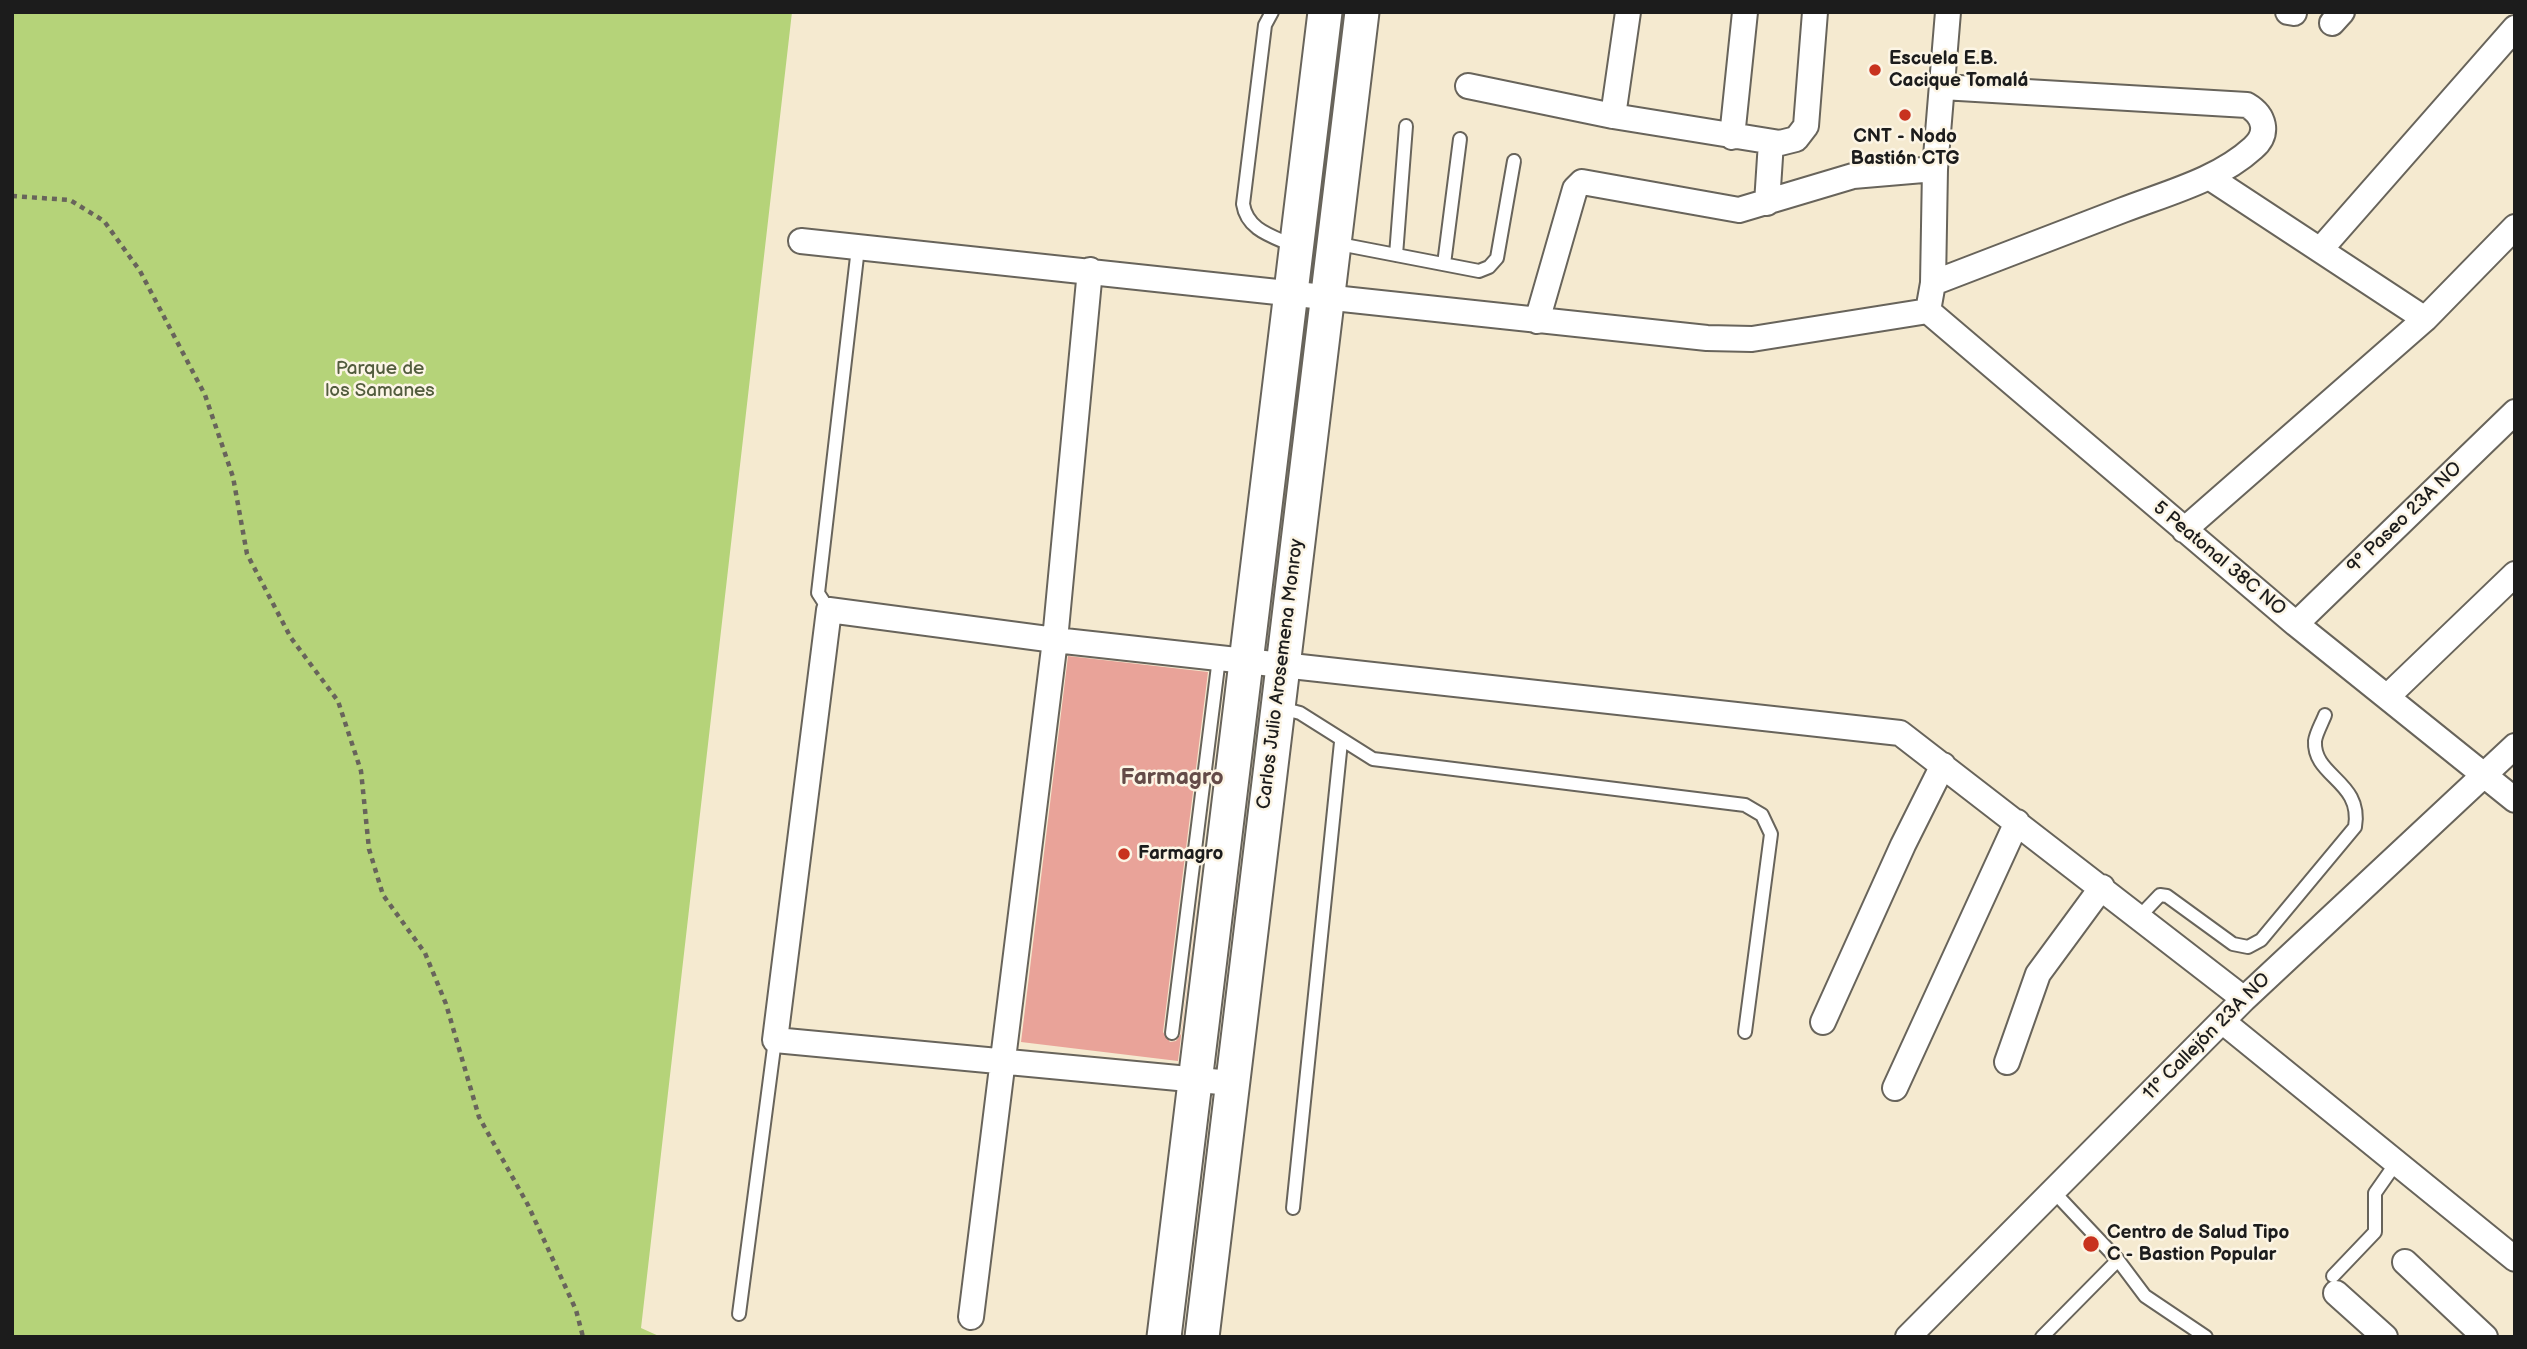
<!DOCTYPE html>
<meta charset="utf-8">
<style>
body{margin:0}
#map{position:relative;width:2527px;height:1349px;overflow:hidden;background:#f5ead0;font-family:"Balsamiq Sans",sans-serif}
canvas{display:block}
.frame{position:absolute;inset:0;border:14px solid #1c1c1c;pointer-events:none}
</style>
<div id="map">
<canvas width="2527" height="1349"></canvas>
<div class="frame"></div>
</div>
<script>
const context = document.querySelector('canvas').getContext('2d');
context.lineJoin = 'round';
function fill(path, color) { context.fillStyle = color; context.fill(path, 'evenodd'); }
function stroke(path, color, width, dash) { context.strokeStyle = color; context.lineWidth = width; context.lineCap = dash ? 'butt' : 'round'; context.setLineDash(dash || []); context.stroke(path); }
function label(font, color, halo, rows, align = 'center') {
  context.font = font + ' "Balsamiq Sans",sans-serif'; context.lineWidth = 5; context.setLineDash([]); context.textBaseline = 'middle'; context.strokeStyle = halo; context.fillStyle = color; for (const [text, x, y, turn = 0] of rows) {
    context.save(); context.translate(x, y); context.rotate((+turn || 0) * Math.PI / 180); context.textAlign = isNaN(turn) ? turn : align; if (halo) context.strokeText(text, 0, 0); context.fillText(text, 0, 0); context.restore();
  }
}
fill(new Path2D(`
 M12 12H792L641 1328 661 1337H12Z`), '#b5d379');
fill(new Path2D(`
 M1068 656 1208 672 1163 1032 1170 1042 1176 1041 1181 1034 1205 842 1178 1061 1021 1042Z`), '#e9a399');
const lane = new Path2D(`
 M1272 12 1265 25 1243 204C1247 230 1272 236 1294 246
 M1334 243 1479 271 1489 267 1497 258 1514 161
 M1396 255 1406 126
 M1444 264 1460 139
 M829 610 818 593 858 248
 M1281 708 1300 713 1373 759 1745 805 1762 815 1771 834 1745 1032
 M2139 917 2160 895 2167 896 2233 944 2248 947 2261 940 2355 827C2363 781 2313 777 2315 741 2316 733 2322 723 2325 715
 M1172 1033 1219 658
 M2054 1192 2118 1260 2145 1296 2206 1337
 M1293 1208 1341 742
 M2333 1276 2375 1232V1193L2396 1163
 M739 1314 775 1040
 M2042 1337 2118 1260`);
const street = new Path2D(`
 M2288 12 2294 13
 M2332 23 2342 12
 M1468 86 1613 116 1780 143 1796 139 1806 126 1815 12
 M1613 116 1628 12
 M1732 137 1745 12
 M2209 177 2425 319
 M1767 203 1771 142
 M801 241 1707 338 1752 339 1928 311 1933 283 1935 169 1948 12
 M2320 250 2515 28
 M1933 283C1997 259 2060 234 2123 210 2167 193 2218 180 2253 148 2270 133 2264 115 2247 105L1942 87
 M1928 311 2296 624 2515 800
 M1537 321 1575 189 1582 182 1739 210 1853 176 1935 169
 M2184 530 2425 319 2515 227
 M2296 624 2515 412
 M2388 696 2515 574
 M2222 1021 2515 1259
 M1823 1022 1903 845 1943 765
 M2007 1062 2038 974 2102 887
 M1231 1083 775 1040 829 610 1055 640 1900 733 2244 999
 M1895 1088 2017 822
 M2405 1262 2485 1337
 M2336 1293 2385 1337
 M971 1317 1055 640 1090 270
 M1908 1337 2244 999 2515 746`);
const secondary = new Path2D(`
 M1164 1337 1325 12
 M1202 1337 1362 12`);
stroke(lane, '#68645b', 16);
stroke(street, '#68645b', 28);
stroke(secondary, '#68645b', 37);
stroke(new Path2D(`
 M12 196 70 200 104 221 140 271 205 395 233 477 247 554 291 638 338 701 361 771 369 849 383 895 425 953 446 1004 479 1117 528 1205 576 1310 583 1337`), '#68645b', 4.5, [5, 5]);
stroke(lane, '#fff', 12);
stroke(street, '#fff', 24);
stroke(secondary, '#fff', 33);
for (const [x, y, r, color] of [
 [1875,70,7,"#c8321e"],
 [1905,115,7,"#c8321e"],
 [1124,854,7,"#c8321e"],
 [2091,1244,9,"#c8321e"]
]) { const dot = new Path2D(); dot.arc(x, y, r, 0, 2 * Math.PI); context.fillStyle = color; context.fill(dot); stroke(dot, '#fcf5e5', 2.5); }
label('bold 19px', '#1c1c1c', '#fcf5e5', [
 ["Escuela E.B.",1889,59],
 ["Cacique Tomalá",1889,81],
 ["CNT - Nodo",1905,137,"center"],
 ["Bastión CTG",1905,159,"center"],
 ["Farmagro",1138,854],
 ["Centro de Salud Tipo",2107,1233],
 ["C - Bastion Popular",2107,1255]
], 'left');
label('19px', '#525c3d', '#fcf5e5', [
 ["Parque de",380,369],
 ["los Samanes",380,391]
]);
label('19px', '#1c1c1c', '#fcf5e5', [
 ["9º Paseo 23A NO",2405,518,-44],
 ["5 Peatonal 38C NO",2219,559,40],
 ["Carlos Julio Arosemena Monroy",1281,674,-83],
 ["11º Callejón 23A NO",2207,1037,-45]
]);
label('bold 23px', '#644b48', '#fcf5e5', [
 ["Farmagro",1172,778]
]);
</script>
